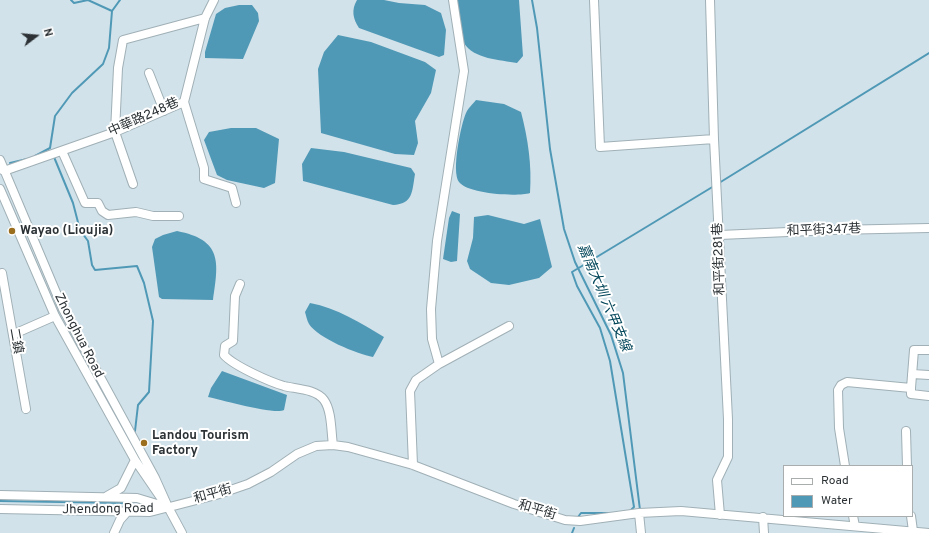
<!DOCTYPE html>
<meta charset="utf-8">
<style>
body{margin:0}
#map{position:relative;width:929px;height:533px;overflow:hidden;background:#d2e2ea;font-family:Overpass,sans-serif}
canvas{display:block}
.legend{position:absolute;left:783px;top:465px;width:130px;height:52px;box-sizing:border-box;background:#fff;border:1px solid #aaadae;margin:0;padding:5px 7px;list-style:none;font-size:12px;color:#2b3134}
.legend li{display:flex;align-items:center;gap:8px;height:20px}
.legend b{width:20px;border:1px solid #aaadae}
.north{position:absolute;left:16px;top:16px;width:40px;height:40px;-webkit-text-stroke:3px #fff;paint-order:stroke;rotate:74deg;font-size:11px;font-weight:700;line-height:16px;text-align:center;color:#2b3134}
.north::after{content:'';display:block;margin:auto;width:14px;height:18px;background:#2b3134;clip-path:polygon(50% 0,100% 100%,50% 72%,0 100%)}
</style>
<div id="map">
<canvas width="929" height="533"></canvas>
<ul class="legend">
<li><b style="height:5px;background:#fff"></b>Road</li>
<li><b style="height:11px;background:#5099b6"></b>Water</li>
</ul>
<div class="north">N</div>
</div>
<script>
const context = document.querySelector('canvas').getContext('2d');
context.lineJoin = 'round';
function fill(path, color) { context.fillStyle = color; context.fill(path, 'evenodd'); }
function stroke(path, color, width, dash) { context.strokeStyle = color; context.lineWidth = width; context.lineCap = dash ? 'butt' : 'round'; context.setLineDash(dash || []); context.stroke(path); }
function label(font, color, halo, rows, align = 'center') {
  context.font = font + ' Overpass,"Noto Sans TC",sans-serif'; context.lineWidth = 4; context.setLineDash([]); context.textBaseline = 'middle'; context.strokeStyle = halo; context.fillStyle = color; for (const [text, x, y, turn = 0] of rows) {
    context.save(); context.translate(x, y); context.rotate((+turn || 0) * Math.PI / 180); context.textAlign = isNaN(turn) ? turn : align; if (halo) context.strokeText(text, 0, 0); context.fillText(text, 0, 0); context.restore();
  }
}
fill(new Path2D(`
 M357 0H384L399 3 425 5 441 13 446 30 444 55 439 57 359 28C353 19 351 10 357 0Z
 M456 0H519L523 56 517 63C501 60 473 59 464 43 459 33 458 11 456 0Z
 M239 5H252L258 13 259 21 243 59 205 58V52L216 14 225 8Z
 M338 35 371 42 425 62 436 70 431 93 415 121 418 143 414 155 395 154 321 133 318 69 324 52Z
 M476 100 504 104 521 112C528 139 532 165 530 193 517 197 468 194 459 182 451 172 461 124 466 113 468 108 473 104 476 100Z
 M231 128H256L279 139 275 183 264 188 227 180 217 175 204 140 209 132Z
 M311 148 344 152 411 168 415 174C412 192 413 204 393 205L303 181 302 164Z
 M452 211 460 214 457 261 451 262 443 259 449 218Z
 M488 215 524 224 540 219 552 267 539 278 509 285 491 283 470 269 467 261 473 238 474 217Z
 M177 231C222 240 219 261 213 300L162 299 159 297 152 247 155 239 163 235Z
 M310 303C337 308 361 323 384 337L373 357C357 354 318 338 309 324 307 321 306 315 305 312Z
 M222 371 287 395 284 410C275 415 222 400 208 397L211 388Z`), '#5099b6');
stroke(new Path2D(`
 M71 0 74 3 88 0 112 11
 M532 0 537 28 550 149 564 229 575 262 611 335 623 373 640 510
 M35 156 50 148 55 116 72 93 103 64 109 48 112 11 120 0
 M54 157 73 203 80 230 88 241 92 265 95 270 137 266 144 283 153 321 149 392 138 405 135 431
 M10 163 27 159
 M719 183 929 53
 M0 501 124 503
 M630 511 634 507 610 361 600 328 577 286 572 272 714 186
 M578 517 581 513H611
 M572 533 574 528`), '#5099b6', 2);
const minor = new Path2D(`
 M594 0 600 147 714 139
 M710 0 714 139 728 419V457L717 480 720 515
 M149 73 164 111
 M184 102 204 168V179L232 188 236 203
 M62 151 85 203H98L102 211 108 215 136 212 153 216H179
 M0 160 63 309 155 478 168 507 182 533
 M1 169 4 171 115 132 184 102 205 18 214 0
 M133 184 115 132 118 68 123 40 205 18
 M0 189 55 316 135 460 161 498
 M720 235 833 230 929 228
 M2 273 26 409
 M240 284 235 296 233 341 225 346 224 355C234 366 270 382 284 386 296 389 316 389 324 400 332 411 331 432 333 445
 M14 334 55 316
 M439 364 432 339 431 309 437 241 464 71 453 0
 M912 374 929 375
 M911 388V394L929 396
 M906 431 907 466
 M413 465 410 391 416 380 439 364 509 326
 M845 466 839 428 838 390 841 385 847 382 911 388 914 350H929
 M0 495 137 498 167 507
 M107 496 121 488 135 460
 M0 509 150 512 216 495 248 484 271 472 297 454 316 446 333 445 348 447 413 465 514 504 565 520 580 521 639 513 681 511 929 533
 M639 513 641 533
 M853 516 855 526
 M911 516 913 531
 M763 517 764 533
 M114 533 120 520 127 512`);
stroke(minor, '#a0b0b6', 10);
stroke(minor, '#fff', 8);
for (const [x, y, r, color] of [
 [12,231,4,"#9b6e1e"],
 [144,443,4,"#9b6e1e"]
]) { const dot = new Path2D(); dot.arc(x, y, r, 0, 2 * Math.PI); context.fillStyle = color; context.fill(dot); stroke(dot, '#fff', 1.5); }
label('13px', '#2b3134', '#fff', [
 ["中華路248巷",144,118,-24],
 ["和平街347巷",824,231,-2],
 ["和平街281巷",720,259,-92],
 ["Zhonghua Road",78,336,63],
 ["二鎮",15,341,80],
 ["和平街",213,495,-16],
 ["Jhendong Road",108,510,-1],
 ["和平街",537,511,17]
]);
label('bold 13px', '#2b3134', '#fff', [
 ["Wayao (Lioujia)",20,231],
 ["Landou Tourism",152,436],
 ["Factory",152,451]
], 'left');
label('italic 14px', '#02465a', '#fff', [
 ["嘉南大圳 六甲支線",603,298,67]
]);
</script>
